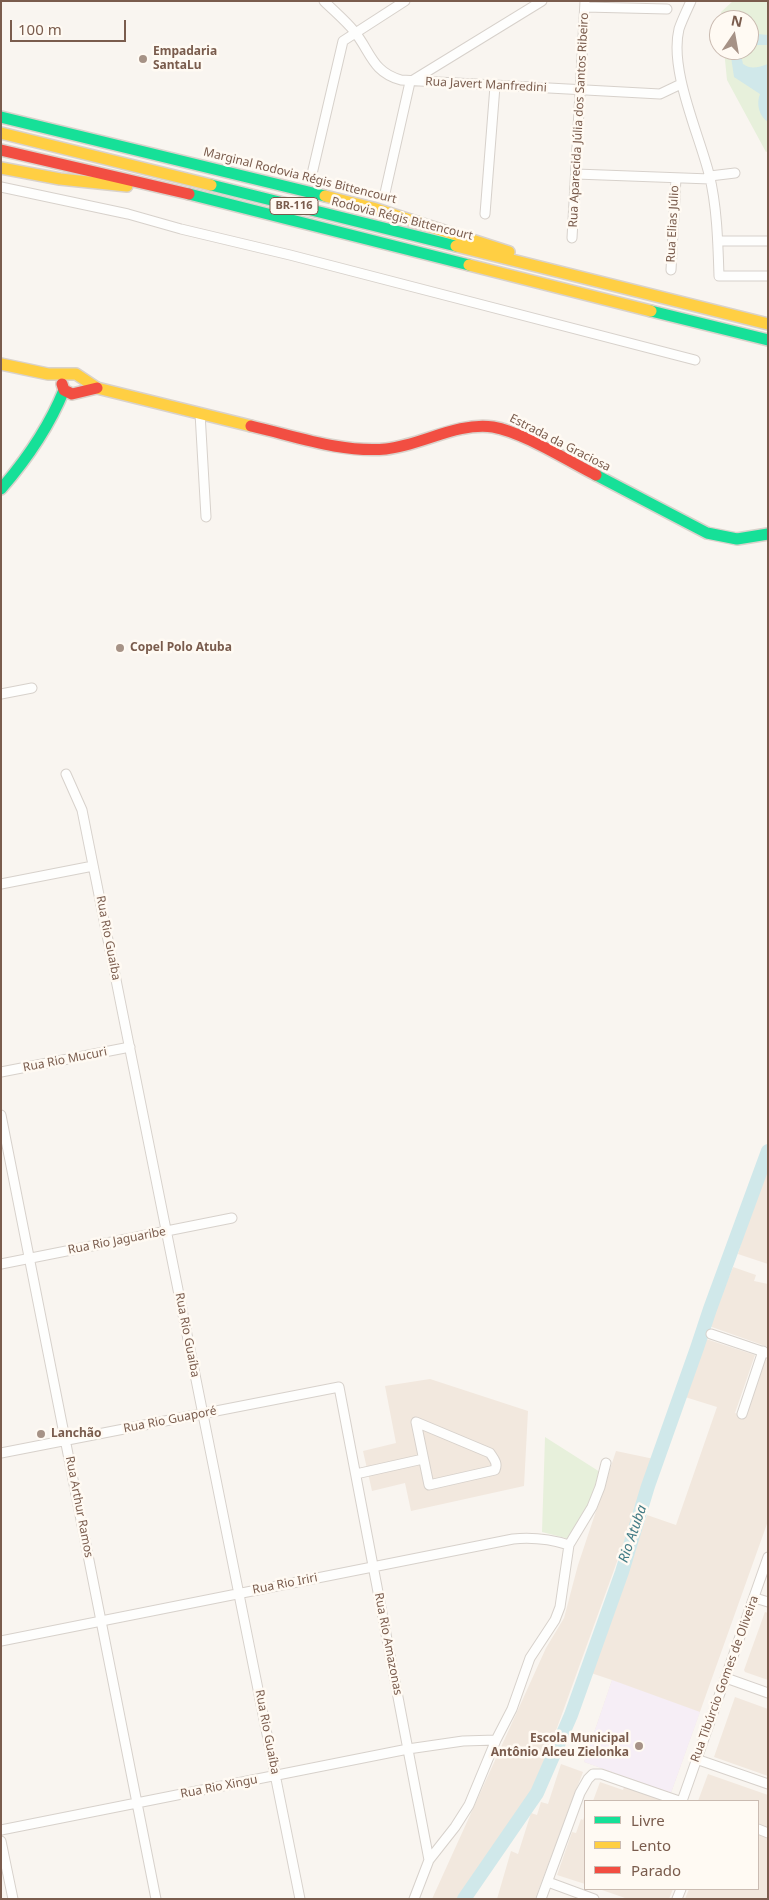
<!DOCTYPE html>
<meta charset="utf-8">
<style>
body{margin:0}
#map{position:relative;width:769px;height:1900px;overflow:hidden;background:#f9f5f0;font-family:"Noto Sans",sans-serif}
canvas{display:block}
.frame{position:absolute;inset:0;border:2px solid #7a5c4d;pointer-events:none}
.legend{position:absolute;left:584px;top:1800px;width:175px;height:90px;box-sizing:border-box;background:#fffaf3;border:1px solid #cabbb1;margin:0;padding:6px 9px;list-style:none;font-size:15px;color:#7a5c4d}
.legend li{display:flex;align-items:center;gap:10px;height:25px}
.legend b{width:25px;border:1px solid #cabbb1}
.north{position:absolute;left:709px;top:10px;width:50px;height:50px;box-sizing:border-box;background:#fffaf3;border:1px solid #cabbb1;border-radius:50%;rotate:12deg;font-size:14px;font-weight:700;line-height:20px;text-align:center;color:#7a5c4d}
.north::after{content:'';display:block;margin:auto;width:18px;height:22px;background:#a69286;clip-path:polygon(50% 0,100% 100%,50% 72%,0 100%)}
.scale{position:absolute;left:10px;top:20px;width:116px;height:22px;box-sizing:border-box;border:2px solid #7a5c4d;border-top:0;padding-left:6px;font-size:15px;line-height:18px;white-space:nowrap;color:#7a5c4d;-webkit-text-stroke:4px #fffaf3;paint-order:stroke}
</style>
<div id="map">
<canvas width="769" height="1900"></canvas>
<div class="frame"></div>
<ul class="legend">
<li><b style="height:6px;background:#16e098"></b>Livre</li>
<li><b style="height:6px;background:#ffcf43"></b>Lento</li>
<li><b style="height:6px;background:#f24e42"></b>Parado</li>
</ul>
<div class="north">N</div>
<div class="scale">100 m</div>
</div>
<script>
const context = document.querySelector('canvas').getContext('2d');
context.lineJoin = 'round';
function fill(path, color) { context.fillStyle = color; context.fill(path, 'evenodd'); }
function stroke(path, color, width, dash) { context.strokeStyle = color; context.lineWidth = width; context.lineCap = dash ? 'butt' : 'round'; context.setLineDash(dash || []); context.stroke(path); }
function label(font, color, halo, rows, align = 'center') {
  context.font = font + ' "Noto Sans",sans-serif'; context.lineWidth = 5; context.setLineDash([]); context.textBaseline = 'middle'; context.strokeStyle = halo; context.fillStyle = color; for (const [text, x, y, turn = 0] of rows) {
    context.save(); context.translate(x, y); context.rotate((+turn || 0) * Math.PI / 180); context.textAlign = isNaN(turn) ? turn : align; if (halo) context.strokeText(text, 0, 0); context.fillText(text, 0, 0); context.restore();
  }
}
fill(new Path2D(`
 M768 1146V1264L738 1254Z
 M733 1267 756 1275 754 1281 768 1284V1347L709 1326Z
 M706 1339 755 1355 735 1413 745 1416 765 1359 768 1360V1521L671 1793 584 1762 612 1680 591 1673 647 1515 676 1525 717 1407 685 1397Z
 M430 1379 528 1411 524 1486 411 1511 405 1483 372 1491 363 1451 396 1443 385 1386Z
 M616 1451 654 1459 536 1786 495 1859 462 1899H432L546 1648 564 1618 578 1565Z
 M765 1612 768 1613V1680L745 1672 744 1670Z
 M735 1697 768 1709V1776L714 1757Z
 M561 1764 583 1772 535 1899H497L511 1851 518 1854 531 1813 537 1815 541 1802 548 1804Z
 M708 1774 768 1795V1829L758 1825V1801H698Z
 M600 1782 623 1790 624 1787 666 1801H593Z
 M585 1814V1884L557 1875 572 1832 576 1833 581 1819 583 1820Z
 M758 1834 768 1838V1899H685L689 1889H758Z
 M599 1889H673L669 1899H628Z`), '#f2e8de');
fill(new Path2D(`
 M612 1680 700 1712 671 1793 584 1762Z`), '#f6eef6');
fill(new Path2D(`
 M733 1H768V151L766 152 727 80 724 50H749V20H722L721 12Z
 M545 1437 600 1472C594 1497 582 1517 569 1539L542 1532Z`), '#e7f0db');
fill(new Path2D(`
 M733 12 750 15 752 29 758 34 768 35V45H757L749 37V20H726L727 13Z
 M730 50H740L743 64C751 70 759 67 768 64V122C759 116 756 104 760 94L734 77Z`), '#d0e8ea');
stroke(new Path2D(`
 M464 1899 537 1793 571 1715 622 1572 648 1486 697 1348 710 1309 768 1151`), '#d0e8ea', 14);
const street = new Path2D(`
 M324 1C334 11 346 21 354 31 371 52 372 72 401 80L660 94 681 84
 M691 1C687 10 682 20 679 29 669 70 699 134 709 174 717 205 718 244 719 276H768
 M585 7 667 9
 M312 174 343 41 405 1
 M576 174 710 179
 M710 176 735 173
 M1 187 128 214 181 229 290 255 695 360
 M385 193 410 82 542 1
 M485 214 495 86
 M572 238 585 1
 M718 241H768
 M671 270 676 178
 M200 413 206 517
 M1 694 32 688
 M66 774 82 810 300 1899
 M1 884 93 866
 M1 1072 130 1047
 M1 1115 156 1899
 M1 1264 232 1218
 M711 1334 767 1353
 M742 1414 763 1351
 M416 1422 490 1453C494 1459 498 1463 495 1470L429 1485Z
 M1 1453 339 1387 429 1860 414 1899
 M356 1474 423 1459
 M755 1598 768 1602
 M1 1641 513 1539C533 1537 550 1539 569 1545
 M726 1678 768 1693
 M696 1759 768 1784
 M682 1801 768 1557
 M758 1829 768 1833
 M1 1830 408 1749 463 1741 496 1740
 M1 1841 13 1899
 M429 1860 455 1827 469 1805 496 1740 512 1709 530 1658 555 1620 560 1607 569 1545 592 1507 600 1487 606 1463
 M548 1882 594 1899
 M541 1899 580 1793 588 1779 593 1774H601L679 1801
 M677 1899 681 1889`);
const fast = new Path2D(`
 M1 117 325 196
 M211 185 456 246
 M189 194 469 265
 M651 311 768 340
 M596 475 707 533 737 539 768 534
 M1 489C27 459 49 427 64 390`);
const slow = new Path2D(`
 M1 133 211 185
 M1 168 60 179 127 186
 M325 196 373 208 509 252
 M456 246 768 324
 M469 265 651 311
 M1 364 48 374H76L97 388 251 426`);
const jam = new Path2D(`
 M1 150 189 194
 M62 384 64 390 72 394 97 388
 M251 426C295 436 341 453 386 449 422 445 457 422 493 427 523 432 568 461 596 475`);
stroke(street, '#d7d1cb', 11);
stroke(fast, '#d9d2cb', 14);
stroke(slow, '#d9d2cb', 14);
stroke(jam, '#d9d2cb', 14);
stroke(street, '#fefefd', 9);
stroke(fast, '#16e098', 11);
stroke(slow, '#ffcf43', 11);
stroke(jam, '#f24e42', 11);
for (const [x, y, r, color] of [
 [143,59,5,"#a69286"],
 [120,648,5,"#a69286"],
 [41,1434,5,"#a69286"],
 [639,1746,5,"#a69286"]
]) { const dot = new Path2D(); dot.arc(x, y, r, 0, 2 * Math.PI); context.fillStyle = color; context.fill(dot); stroke(dot, '#fffaf3', 2); }
for (const [x, y, w] of [
 [294,206,48]
]) { const box = new Path2D(); box.roundRect(x - w / 2, y - 8.5, w, 17, 4); context.fillStyle = '#fffaf3'; context.fill(box); stroke(box, '#7a5c4d', 1); }
label('bold 11px', '#7a5c4d', null, [
 ["BR-116",294,206]
]);
label('bold 12px', '#7a5c4d', '#fffaf3', [
 ["Empadaria",153,52],
 ["SantaLu",153,66],
 ["Copel Polo Atuba",130,648],
 ["Lanchão",51,1434],
 ["Escola Municipal",629,1739,"right"],
 ["Antônio Alceu Zielonka",629,1753,"right"]
], 'left');
label('12px', '#7a5c4d', '#fffaf3', [
 ["Rua Javert Manfredini",486,85,3],
 ["Rua Aparecida Júlia dos Santos Ribeiro",579,120,-87],
 ["Marginal Rodovia Régis Bittencourt",300,176,14],
 ["Rodovia Régis Bittencourt",402,219,14],
 ["Rua Elias Júlio",673,224,-87],
 ["Estrada da Graciosa",560,443,27],
 ["Rua Rio Guaíba",108,938,79],
 ["Rua Rio Mucuri",65,1060,-11],
 ["Rua Rio Jaguaribe",117,1241,-11],
 ["Rua Rio Guaíba",187,1335,79],
 ["Rua Rio Guaporé",170,1420,-11],
 ["Rua Arthur Ramos",79,1507,79],
 ["Rua Rio Iriri",285,1584,-11],
 ["Rua Rio Amazonas",388,1644,79],
 ["Rua Tibúrcio Gomes de Oliveira",725,1679,-70],
 ["Rua Rio Guaíba",267,1732,79],
 ["Rua Rio Xingu",219,1787,-11]
]);
label('italic 14px', '#437c86', '#fffaf3', [
 ["Rio Atuba",633,1534,-71]
]);
</script>
